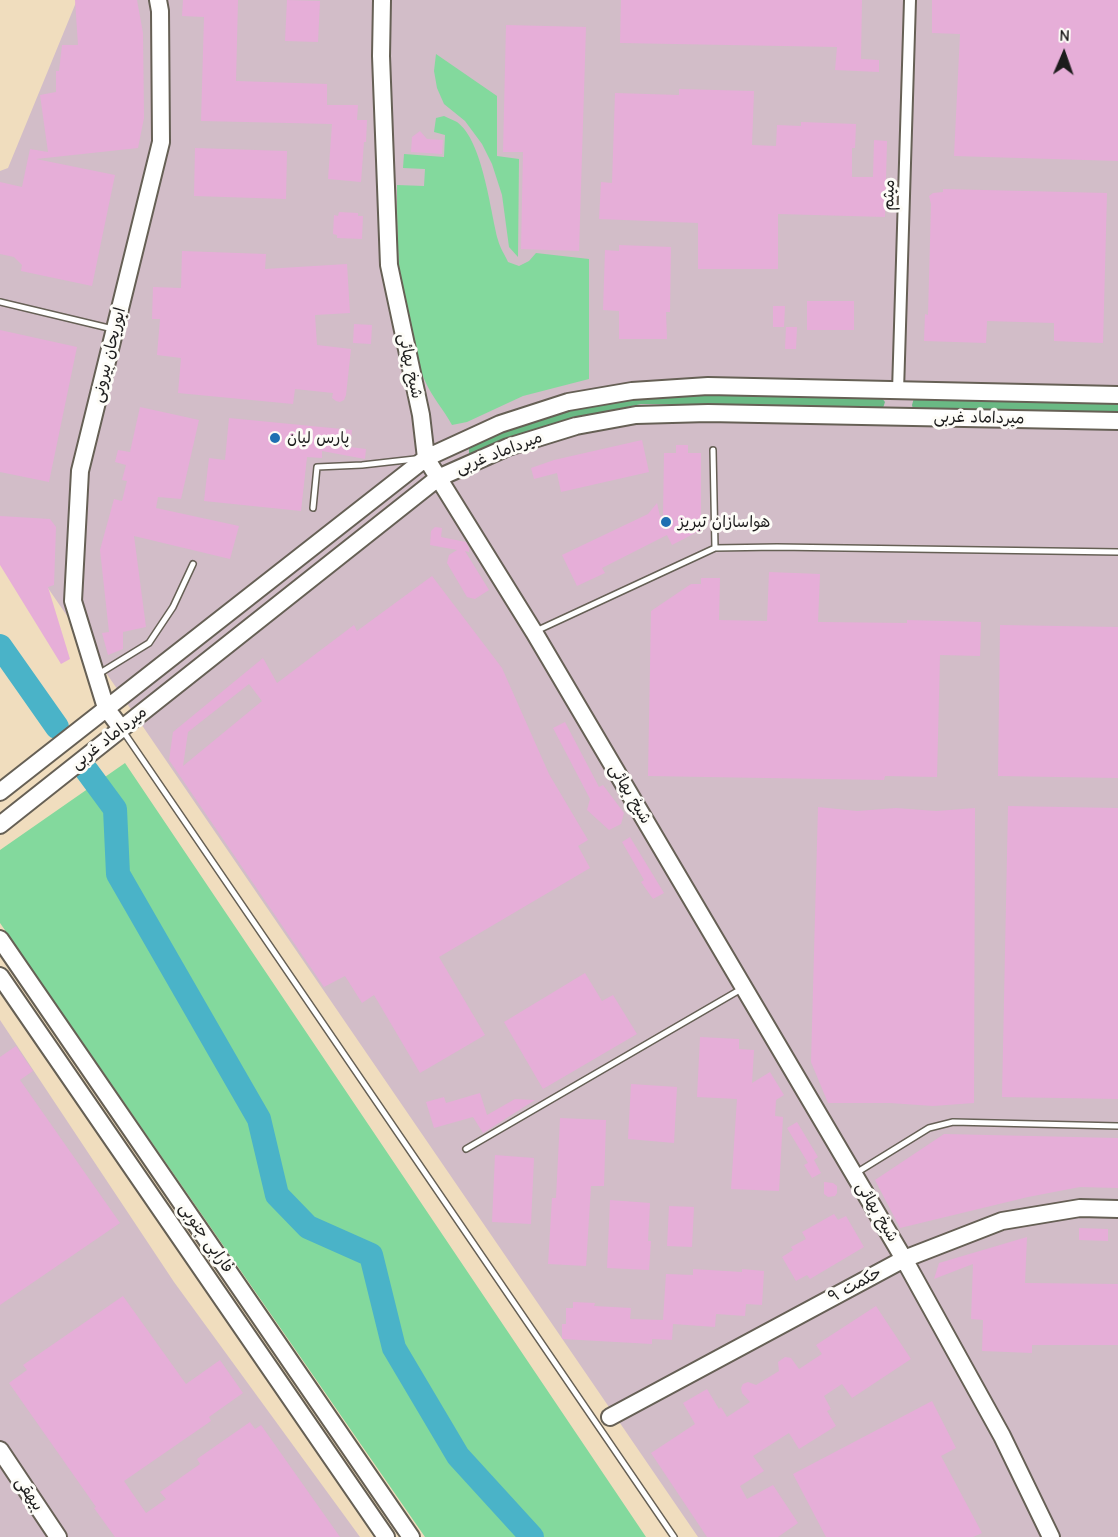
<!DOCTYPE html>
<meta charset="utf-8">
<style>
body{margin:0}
#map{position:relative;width:1118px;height:1537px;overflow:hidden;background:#f0ddbe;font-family:"Comic Neue",sans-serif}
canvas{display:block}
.north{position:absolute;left:1034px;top:24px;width:60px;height:60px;-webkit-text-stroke:4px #fdfcf7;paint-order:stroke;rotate:2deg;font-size:16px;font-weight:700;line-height:24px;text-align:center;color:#1c1c1c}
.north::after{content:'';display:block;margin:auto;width:21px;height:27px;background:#1c1c1c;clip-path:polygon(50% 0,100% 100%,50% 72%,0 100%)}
</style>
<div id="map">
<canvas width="1118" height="1537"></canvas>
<div class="north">N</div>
</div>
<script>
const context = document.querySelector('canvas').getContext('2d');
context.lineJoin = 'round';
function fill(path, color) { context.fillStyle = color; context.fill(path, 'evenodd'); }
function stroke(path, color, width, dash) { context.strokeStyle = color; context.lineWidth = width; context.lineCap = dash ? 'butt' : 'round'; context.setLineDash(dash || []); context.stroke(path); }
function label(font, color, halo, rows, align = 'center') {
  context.font = font + ' "Comic Neue","Playpen Sans Arabic",sans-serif'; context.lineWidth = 6; context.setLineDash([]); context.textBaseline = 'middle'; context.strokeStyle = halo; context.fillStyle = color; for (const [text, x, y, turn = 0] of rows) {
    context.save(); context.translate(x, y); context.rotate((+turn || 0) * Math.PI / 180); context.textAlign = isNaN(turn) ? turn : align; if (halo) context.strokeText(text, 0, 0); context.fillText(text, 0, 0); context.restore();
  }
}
fill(new Path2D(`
 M77 0H1118V1537H698L0 518V171L8 168Z
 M0 1020 174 1282 360 1537H0Z`), '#d2bdc8');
fill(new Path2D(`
 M436 54 497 96V156L519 159 518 257 509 247 502 195 492 164 482 144 465 121 444 104 437 88 434 71Z
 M444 116C448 118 453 120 457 122 483 141 490 210 498 240 500 248 505 255 508 262L519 266 529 261 536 253 589 259V379L523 396 467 422 452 425C444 410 432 397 425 381 398 321 397 250 397 185L424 186 425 169 403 168 404 154 444 157 445 135 434 132 436 118Z
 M125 763 646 1537H425L0 923V850Z`), '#83d99d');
fill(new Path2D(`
 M711 395 881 397 885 402 883 408 876 409 781 405 641 404 599 413 474 455 469 453V447C520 424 577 404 633 398 659 396 685 396 711 395Z
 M914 398 1118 403V412L913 409 912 405Z`), '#6ab984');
stroke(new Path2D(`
 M0 646 57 727
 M87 771 115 809 118 874 259 1119 277 1195 308 1227 371 1255 394 1348 458 1456 532 1537`), '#4ab3c8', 24);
fill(new Path2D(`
 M75 0H137L143 33 144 118 138 148 36 159 115 175 92 286 21 271 22 265 14 257 0 254V182L22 187 30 149 48 152 40 95 56 92V71H59L62 45H78Z
 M183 0H238L236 81 327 84V105H358L357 120H367L366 142H364L361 182 328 179 332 124 201 121 204 17 182 16Z
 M287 0 320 1 318 42 285 41Z
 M621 0H862L861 59 879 60V72L835 70 837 47 620 43Z
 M932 0H1118V161L954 156 960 34 932 33Z
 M506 25 586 27 579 251 521 249 523 152H503Z
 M679 89 754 91 752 145 776 146 777 125 801 126V122L856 124 855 148H852V177H873L874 140 887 141 885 217 778 214V269H698V223L599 219 601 182 612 183 615 93 679 95Z
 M420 131 427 139 443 140 442 154 411 152 412 137Z
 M195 148 287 151 286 199 194 196Z
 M943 189 1107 193 1103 343 1054 341V323L987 321 986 343 924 341 925 314 928 315 931 204 929 196 933 193 943 192Z
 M339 212 358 213V216H363L362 239 337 238V235L333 234 334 215 338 216Z
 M619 245 671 247 670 312H666L667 339H619V311L603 310 605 250 619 251Z
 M182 251 266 254 265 269 347 264 350 313 315 315 317 345 351 349 346 395 344 400 340 402 336 401 332 398 333 393 295 389 293 404 178 393 181 358 157 355 160 319H152L153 287 181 288Z
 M807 301H854V330H807Z
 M773 306H785L784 327H773Z
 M354 324 372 325 371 344 353 343Z
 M786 327H797L796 349H785Z
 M0 330 77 347 49 482 0 472Z
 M140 407 199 420 181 499 158 497 156 508 239 526 230 559 134 536 146 627 123 632V649L108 655 102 633 109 632 100 550 114 499 122 501 127 481 122 480 126 465 115 462 118 450 130 452Z
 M229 418 352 430 350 447 366 449 365 459 322 451V458L307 457 301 511 204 501 209 458 225 460Z
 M642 440 649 472 561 492 557 473 534 479 531 468 554 460Z
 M676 445H688V453H701V530L672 545 667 535 602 568 605 573 577 586 562 555 648 514 657 503 660 516H663L664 453H676Z
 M0 516 50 519 56 527 54 585 48 587 70 659 61 664 0 565Z
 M435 527 442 528 441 537 466 542 469 548V552L465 551 489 590 475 599 467 597 447 563 449 555 457 550 430 545 431 531Z
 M769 572 820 574 818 622 907 623V620L981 622 980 656 940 655 937 777 885 776 884 780 648 776 651 611 691 584H701V578H720L719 620 767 621Z
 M432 576 502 668 549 774 588 840 578 846 590 868 439 957 485 1035 420 1073 374 995 362 1003 345 976 324 987 169 760 173 732 263 658 277 683 354 625 357 631ZM249 684 262 701 183 766 188 732Z
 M1000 625 1118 627V778L998 776Z
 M565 722 599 787 603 785 624 813 621 824 609 830 587 810 590 799 553 728Z
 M1008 806 1118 808V1099L1002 1097Z
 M818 807 857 811 896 808 936 811 975 808 974 1103 933 1106 890 1103H828L811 1062Z
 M630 837 664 893 653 899 641 882 644 880 622 842Z
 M585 973 602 1001 613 995 637 1034 543 1089 504 1022Z
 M700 1037 739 1039V1049L754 1050 752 1083 770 1072 784 1095 776 1100 775 1116 783 1117 779 1191 731 1189 737 1099 697 1097Z
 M16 1046 33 1071 20 1080 120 1223 0 1305V1057Z
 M631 1084 677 1087 674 1143 628 1139Z
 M480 1093 487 1115 515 1099 535 1100 483 1133 473 1117 434 1128 426 1102 444 1097 446 1103Z
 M560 1118 606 1120 604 1186H591L586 1266 548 1264 552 1198H556Z
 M797 1122 818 1157 814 1160 821 1173 812 1178 804 1165 808 1163 787 1128Z
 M944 1134 1118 1138V1188L1080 1187 1028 1197 900 1228 875 1180Z
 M495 1155 534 1158 531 1224 492 1222Z
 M824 1182 833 1183 837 1186V1193L835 1196 828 1197 824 1194Z
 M610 1200 650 1203 648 1241H651L649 1270 607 1268Z
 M669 1206 694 1207 692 1247 667 1246Z
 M834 1214 838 1220 846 1216 864 1247 810 1279 807 1275 796 1281 782 1257 793 1250 791 1247 806 1239 802 1232Z
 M1079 1228 1108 1229V1241L1079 1240Z
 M1027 1237 1025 1283 1118 1284V1345H1032V1353L982 1351 983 1320 971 1319 973 1264 934 1279 939 1263Z
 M693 1269 742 1272V1269L764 1271 762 1305 746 1304 745 1316 716 1314 715 1327 673 1324 672 1340 652 1339V1344L562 1339V1324H566V1308H573V1302L595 1303 594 1306 631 1308 630 1319 663 1320 666 1274 693 1275Z
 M123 1296 186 1384 220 1360 243 1393 209 1417 211 1421 124 1481 146 1513 166 1499 160 1492 200 1464 197 1459 250 1422 255 1429 261 1425 340 1537H115L94 1508 96 1507 9 1383 27 1370 23 1365Z
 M876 1306 911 1359 852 1398 842 1384 824 1396 831 1409 827 1411 836 1426 799 1449 789 1433 753 1456 764 1471 740 1486 747 1499 773 1485 798 1523 778 1537H707L651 1453 695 1424 683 1403 707 1389 719 1409 721 1407 727 1417 750 1402 742 1393 741 1388 743 1384 748 1382 756 1385 779 1371 778 1362 785 1357 791 1358 799 1369 822 1354 816 1345Z
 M932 1401 956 1448 941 1456 982 1533 973 1537H826L793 1474Z`), '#e6aed8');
const lane = new Path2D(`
 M0 302 113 329
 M713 450 715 548
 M313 508 317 467 362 465 415 459
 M536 631 715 548 777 547 1118 552
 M97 675 149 643 173 607 193 564
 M123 731 674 1537
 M466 1149 743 988
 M856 1173 929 1128 953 1122 1118 1126`);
const street = new Path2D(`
 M898 391 910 0`);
const secondary = new Path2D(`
 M382 0 381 56 389 265 421 415 426 458 534 632 904 1259 1002 1436 1051 1537
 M121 728 106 708 73 601 80 471 161 142 160 11 158 0
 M0 792 426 458 500 424 568 402 632 391 708 386 1118 395
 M0 825 438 478 508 447 576 426 636 415 708 413 1118 421
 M0 939 411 1537
 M0 976 386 1537
 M610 1417 904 1259 1002 1221 1080 1208 1118 1209
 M0 1450 58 1537`);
stroke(lane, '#666055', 8);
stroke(street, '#666055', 14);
stroke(secondary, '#666055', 20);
stroke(lane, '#fff', 5);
stroke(street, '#fff', 10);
stroke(secondary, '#fff', 16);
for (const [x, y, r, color] of [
 [275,438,6,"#1f6fb2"],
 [666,522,6,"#1f6fb2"]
]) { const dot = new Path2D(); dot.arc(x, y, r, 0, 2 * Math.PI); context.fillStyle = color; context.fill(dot); stroke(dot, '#fdfcf7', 2); }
label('16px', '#1c1c1c', '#fdfcf7', [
 ["میثم",889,195,-88],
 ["ابوریحان بیرونی",109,355,-76],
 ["شیخ بهائی",410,366,78],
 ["میرداماد غربی",979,418,1],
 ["میرداماد غربی",499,453,-21],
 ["میرداماد غربی",109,738,-38],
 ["شیخ بهائی",630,794,59],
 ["شیخ بهائی",877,1212,59],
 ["فارابی جنوبی",206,1238,55],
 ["حکمت ۹",855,1285,-28],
 ["بیهقی",29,1494,56]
]);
label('16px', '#1c1c1c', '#fdfcf7', [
 ["پارس لیان",287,438],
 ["هواسازان تبریز",678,522]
], 'left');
</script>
